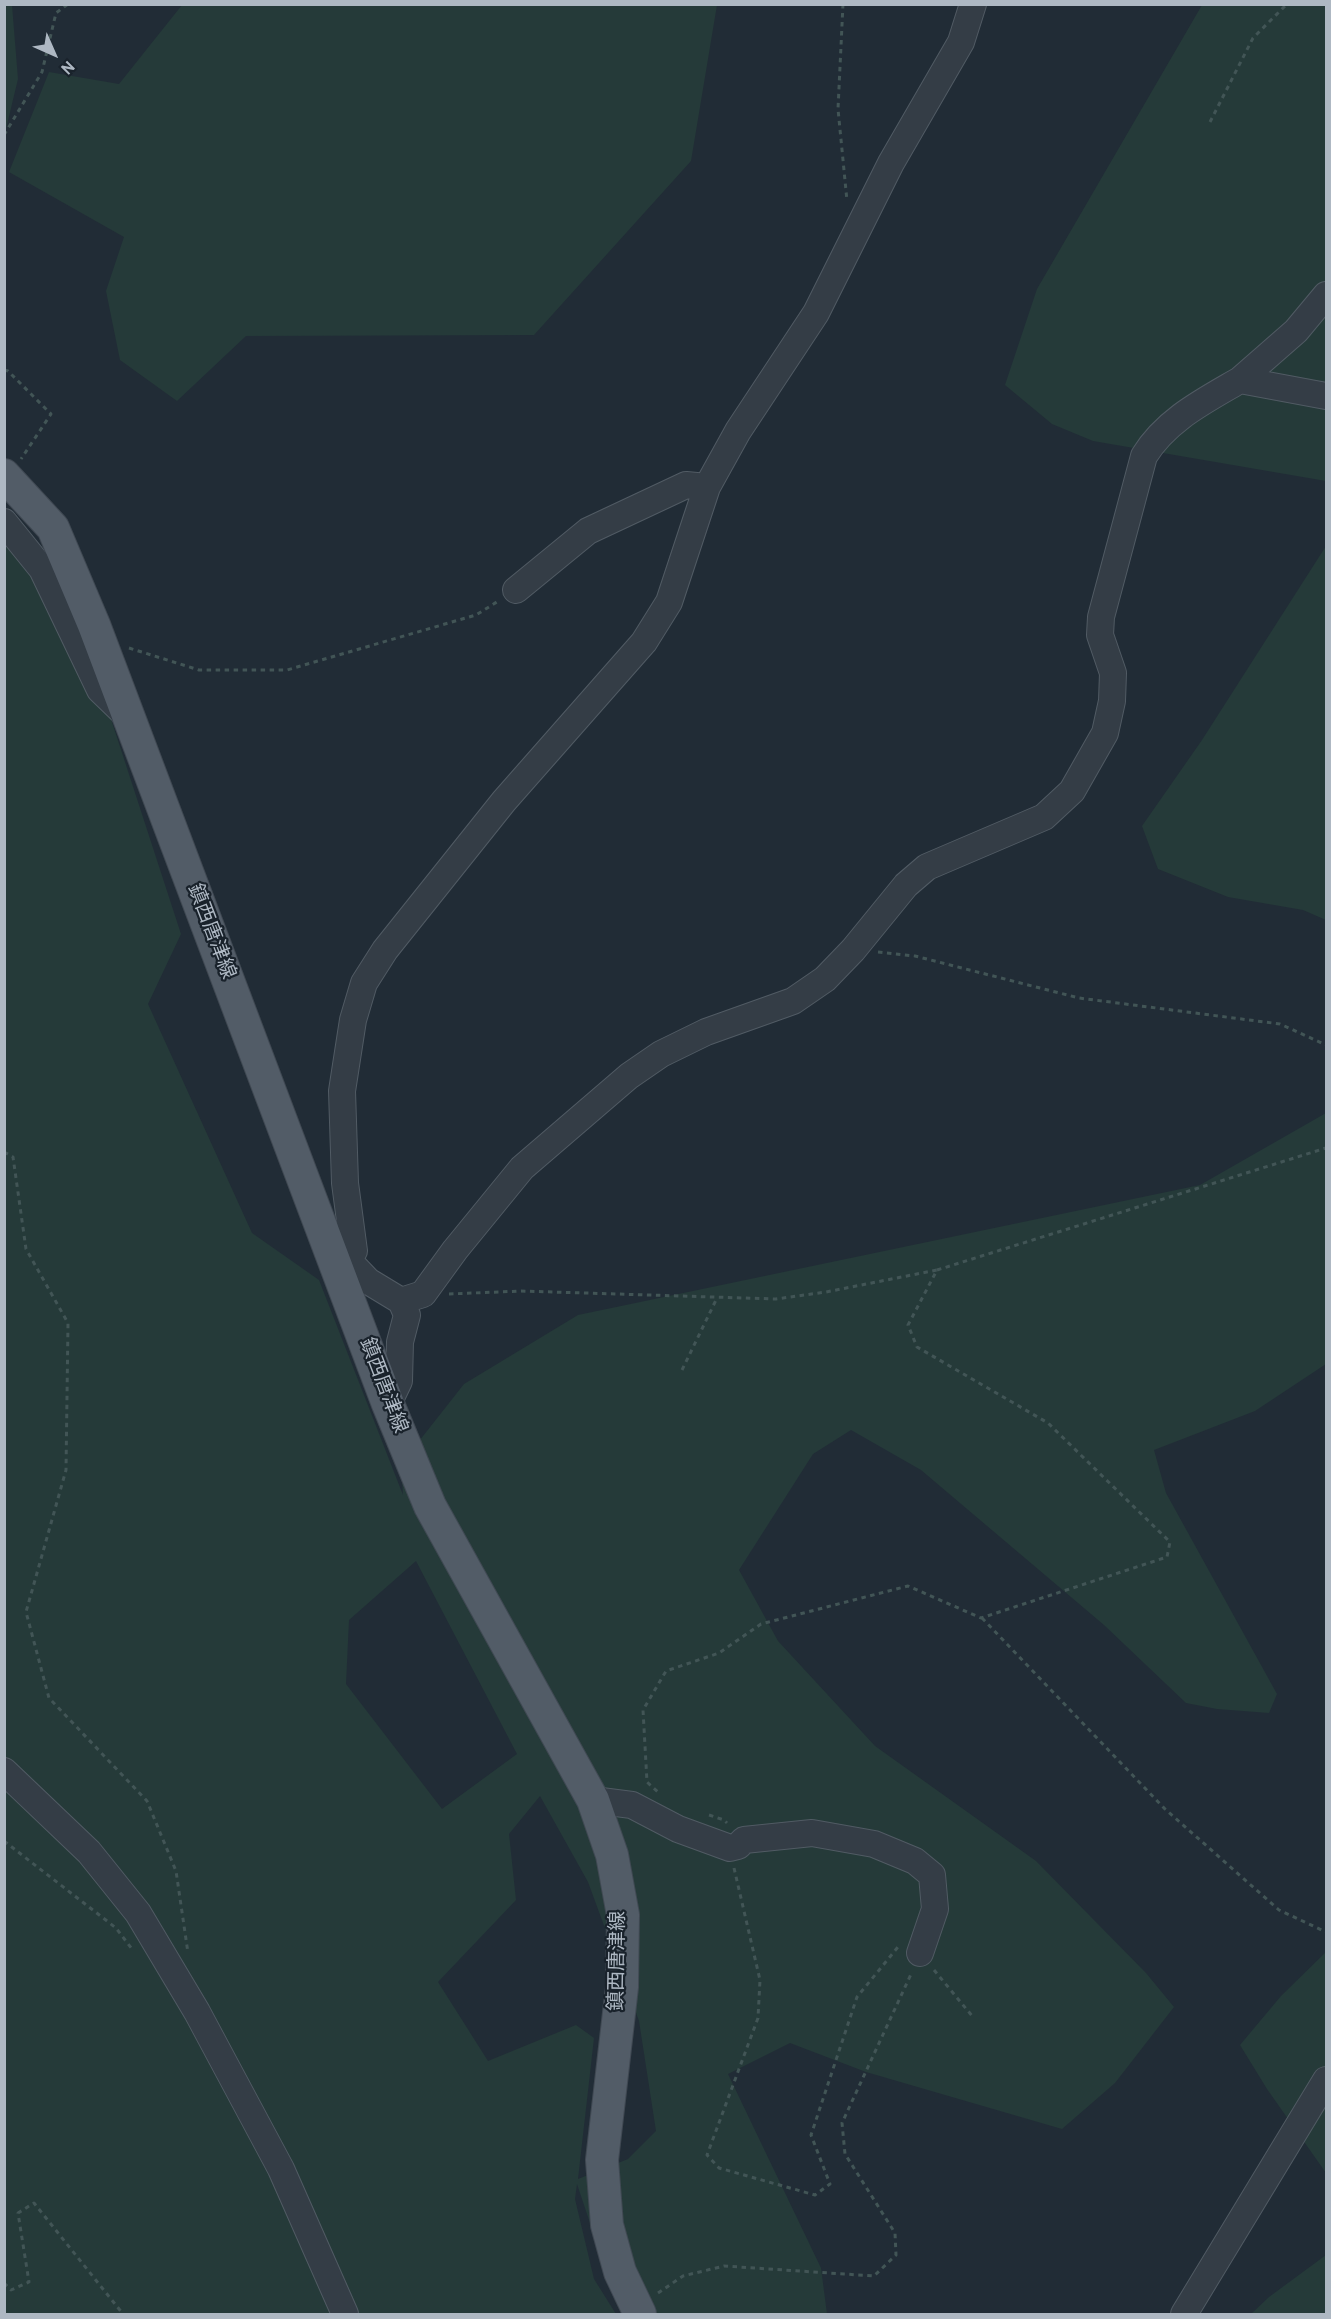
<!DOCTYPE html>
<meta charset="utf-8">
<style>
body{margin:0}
#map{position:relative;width:1331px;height:2319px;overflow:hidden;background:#212c36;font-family:Overpass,sans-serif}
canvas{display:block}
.frame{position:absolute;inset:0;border:6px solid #aeb8c3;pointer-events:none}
.north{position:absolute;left:24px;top:24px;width:60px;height:60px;-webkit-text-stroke:4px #19222b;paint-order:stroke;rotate:135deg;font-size:16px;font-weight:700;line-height:24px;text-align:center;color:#aeb8c3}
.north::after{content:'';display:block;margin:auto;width:21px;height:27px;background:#aeb8c3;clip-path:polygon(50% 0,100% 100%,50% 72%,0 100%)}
</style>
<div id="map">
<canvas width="1331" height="2319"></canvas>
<div class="frame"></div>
<div class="north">N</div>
</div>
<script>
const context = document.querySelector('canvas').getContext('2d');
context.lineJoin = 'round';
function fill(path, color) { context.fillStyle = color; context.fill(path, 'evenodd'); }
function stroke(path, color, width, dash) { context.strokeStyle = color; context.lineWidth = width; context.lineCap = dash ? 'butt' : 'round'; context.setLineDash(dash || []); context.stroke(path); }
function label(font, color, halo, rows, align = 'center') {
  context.font = font + ' Overpass,"Noto Sans JP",sans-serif'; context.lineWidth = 4.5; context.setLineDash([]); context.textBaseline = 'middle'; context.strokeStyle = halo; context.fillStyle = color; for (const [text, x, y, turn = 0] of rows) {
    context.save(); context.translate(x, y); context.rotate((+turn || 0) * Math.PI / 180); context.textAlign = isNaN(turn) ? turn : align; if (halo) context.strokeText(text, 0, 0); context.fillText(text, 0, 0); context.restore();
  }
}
fill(new Path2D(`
 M5 4 12 5 18 79 5 133Z
 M182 5V4L717 5 691 161 534 335 246 336 177 401 120 360 106 291 124 237 9 172 49 72 119 84Z
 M1202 5H1326V481L1093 441 1052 424 1005 385 1037 289Z
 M5 537H10L97 676 181 934 148 1004 252 1233 319 1280 403 1495 401 1464 464 1384 578 1315 1200 1185 1326 1113V1364L1255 1411 1154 1450 1166 1493 1277 1694 1269 1713 1217 1709 1186 1703 1104 1625 921 1470 851 1430 813 1454 739 1570 778 1641 875 1746 1036 1861 1146 1973 1174 2007 1115 2083 1062 2129 866 2072 790 2043 728 2074 821 2268 827 2314H638L591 2226 577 2184 575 2199 594 2279 616 2314H5ZM416 1561 517 1754 442 1809 346 1684 349 1620ZM540 1796 588 1882 639 2021 656 2131 628 2159 578 2179 594 2038 576 2025 488 2061 438 1982 516 1900 509 1834Z
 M1326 546V920L1303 910 1228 897 1158 869 1142 826 1202 740Z
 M1326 1952V2173L1267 2089 1240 2045 1281 1996Z
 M1326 2255V2314H1251L1269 2297Z`), '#253a39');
const minor = new Path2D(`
 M1240 380 1296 331 1326 295
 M4 522 42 569 100 690 128 717
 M516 590 588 531 686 485 707 487
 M348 1260 354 1251 345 1183 342 1091 353 1020 364 983 385 950 504 801 644 642 669 602 707 487 738 431 816 313 891 163 961 42 973 4
 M336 1264 348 1260 368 1281 401 1301 407 1315 400 1342 399 1381 388 1404
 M401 1301 423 1294 455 1250 522 1168 629 1076 661 1054 706 1032 793 1001 825 979 853 950 906 885 927 867 1044 817 1072 791 1105 733 1112 701 1113 673 1100 635 1101 617 1144 456C1166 420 1204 401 1240 380L1326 396
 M4 1771 89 1852 138 1913 197 2012 281 2169 345 2314
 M593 1800 632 1805 678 1829 730 1848 738 1846 744 1840 812 1833 874 1844 915 1861 932 1875 935 1909 920 1953
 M1184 2314 1326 2080`);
const major = new Path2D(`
 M4 475 53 528 94 625 388 1404 430 1506 593 1800 612 1855 623 1915 622 1987 602 2160 607 2225 620 2272 640 2314`);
stroke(minor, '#515b64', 28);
stroke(major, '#404953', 34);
stroke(new Path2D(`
 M843 4 838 109 847 201
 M1210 122 1253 38 1287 4
 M4 135 42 72 56 13 68 4
 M4 370 8 371 51 414 21 459
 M129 648 199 670H287L476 615 500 600
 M878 952 915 956 1079 998 1280 1024 1326 1045
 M4 1152 13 1157 26 1249 68 1323 66 1470 26 1612 49 1698 147 1801 176 1871 188 1953
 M937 1270 1326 1148
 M449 1294 521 1291 776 1299 826 1292 937 1270 908 1325 917 1347 1048 1423 1170 1542 1167 1557 981 1618 908 1586 761 1624 719 1653 666 1671 643 1710 647 1782 658 1792
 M682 1370 717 1298
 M982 1618 1165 1809 1279 1910 1326 1932
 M709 1815 724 1820 727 1823
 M4 1841 116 1928 132 1949
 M734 1868 760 1980 758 2018 707 2155 719 2168 815 2195 830 2184 811 2135 857 1997 898 1947
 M934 1970 973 2017
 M4 2283 11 2290 29 2282 18 2213 34 2203 123 2314
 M658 2293 683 2276 724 2266 874 2276 896 2255 895 2233 845 2154 842 2123 912 1972`), '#425556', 3, [4.5, 4.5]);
stroke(minor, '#343d46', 26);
stroke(major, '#525c67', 32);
label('20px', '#aeb8c3', '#19222b', [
 ["鎮西唐津線",210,932,69],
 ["鎮西唐津線",382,1386,69],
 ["鎮西唐津線",619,1961,-89]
]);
</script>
